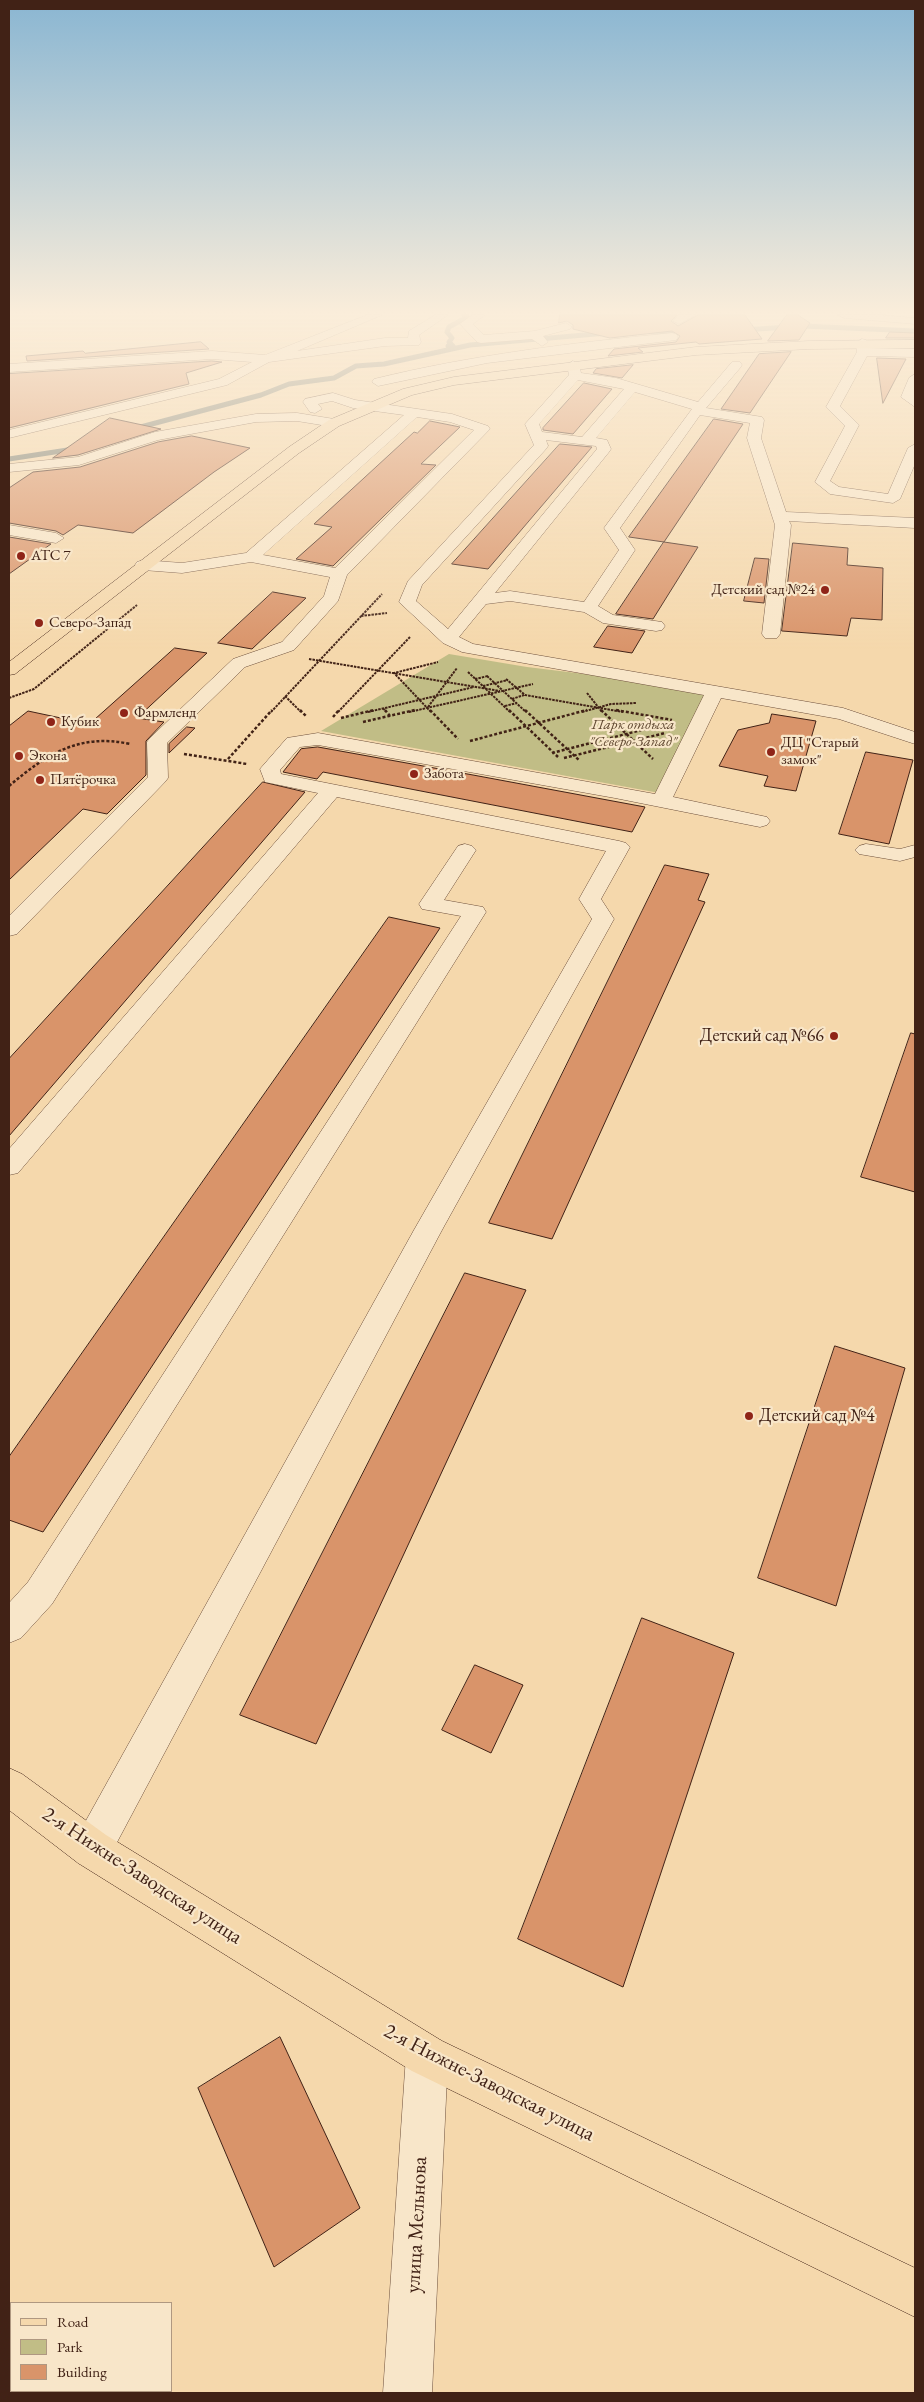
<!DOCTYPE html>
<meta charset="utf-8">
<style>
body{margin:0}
#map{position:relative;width:924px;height:2402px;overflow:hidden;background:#f5d8ac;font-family:"EB Garamond",serif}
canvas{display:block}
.frame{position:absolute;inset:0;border:10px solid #412216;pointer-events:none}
.legend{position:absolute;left:10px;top:2302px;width:162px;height:90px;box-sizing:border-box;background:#f8e6c9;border:1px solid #af9881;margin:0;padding:6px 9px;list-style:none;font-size:15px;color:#412216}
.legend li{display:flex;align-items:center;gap:10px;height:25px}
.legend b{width:25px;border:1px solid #af9881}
</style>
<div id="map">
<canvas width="924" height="2402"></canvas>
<div class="frame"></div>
<ul class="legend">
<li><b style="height:6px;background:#f5d8ac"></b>Road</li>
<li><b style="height:14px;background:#c1bd86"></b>Park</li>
<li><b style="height:14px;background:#d9946a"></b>Building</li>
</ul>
</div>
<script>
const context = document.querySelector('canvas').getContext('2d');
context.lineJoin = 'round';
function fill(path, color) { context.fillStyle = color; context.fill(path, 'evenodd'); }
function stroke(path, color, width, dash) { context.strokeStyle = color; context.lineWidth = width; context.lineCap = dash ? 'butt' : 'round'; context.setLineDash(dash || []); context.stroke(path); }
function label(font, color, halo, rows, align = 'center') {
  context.font = font + ' "EB Garamond",serif'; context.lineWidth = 4.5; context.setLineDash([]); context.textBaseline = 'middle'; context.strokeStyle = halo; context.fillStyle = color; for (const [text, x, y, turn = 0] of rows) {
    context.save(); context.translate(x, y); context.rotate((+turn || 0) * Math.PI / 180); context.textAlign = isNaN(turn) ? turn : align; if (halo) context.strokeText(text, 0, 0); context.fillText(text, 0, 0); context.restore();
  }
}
fill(new Path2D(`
 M449 654 527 667 716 690 665 794 321 731Z`), '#c1bd86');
stroke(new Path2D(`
 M744 330 803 326 915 331
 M652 331 687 333
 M448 346H453L449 342 452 338 447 332 449 327 467 317 464 315
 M133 429 261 395 289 384 334 378 356 366 384 364 470 345 607 333
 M9 459 74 449`), '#787d72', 5);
const building = new Path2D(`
 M560 315H677L671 321 678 326 698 315H745L762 339 699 344 696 342 638 348 643 352 608 356 614 349 676 342 680 336 672 331 610 338 573 329V325L567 321 559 323Z
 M787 315H798L810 323 799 340 768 341Z
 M890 332 915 333V338H886Z
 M201 342 209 349 27 361 26 356 83 351 85 353Z
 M791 352 750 413 721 409 759 354Z
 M877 358 906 359 883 403Z
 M212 361 222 362 186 373 189 384 9 428V374Z
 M633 365 622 378 593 373 596 369Z
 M584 383 612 389 573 434 543 430V428Z
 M110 418 161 429 78 455 53 458Z
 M714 419 743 424 664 542 629 537Z
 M430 421 460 427 421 464 436 465 333 566 296 559 332 527 314 524 414 432 417 433Z
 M192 436 250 448 214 472 133 533 78 525 63 535 56 531 9 523V488L33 472 80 467 158 442Z
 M560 444 592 447 488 569 452 564Z
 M9 537 51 544 9 574Z
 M664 542 698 547 653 619 616 614Z
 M793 543 848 548 847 565 883 568 882 620 851 618 847 636 782 631Z
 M755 558 769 559 764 603 744 601Z
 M273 592 306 598 252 649 218 643Z
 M608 626 645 631 632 653 594 647Z
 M175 648 207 653 137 718 164 722 146 741V775L107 814 83 809 9 880V726L28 711 89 724Z
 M772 714 816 721 796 791 764 786 768 776 719 766 738 730 769 723Z
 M187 727 195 728 169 753V744Z
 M318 747 473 775 645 807 632 832 323 772 317 779 283 772 301 749Z
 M866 752 913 760 889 844 839 834Z
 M263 782 305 792 9 1136V1059Z
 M665 865 709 874 698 900 705 902 552 1239 489 1223Z
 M389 917 440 928 43 1532 9 1520V1457Z
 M911 1033 915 1034V1192L861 1177Z
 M465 1273 526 1290 316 1744 240 1715Z
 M835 1346 905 1368 836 1606 758 1578Z
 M642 1618 734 1653 623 1987 518 1939Z
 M475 1665 523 1685 491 1753 442 1730Z
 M280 2037 360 2208 274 2267 198 2088Z`);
fill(building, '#d9946a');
stroke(building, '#412216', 1);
const minor = new Path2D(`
 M367 315H382L297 351 385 338H408L409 331 435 315H448L419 335 421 342 419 345 385 346 269 362 227 385 9 438V430L219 379 252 362 212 359 9 372V364L212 351 265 355Z
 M472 315H485L473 324 484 335 535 331 566 323 572 327 570 329 543 336 548 342 542 346 532 339 481 343 477 342 460 324Z
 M679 315H696L679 324 673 321Z
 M838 315H881L915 318V324L844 318Z
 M672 333 676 334 678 337 676 340 487 363 378 386 372 382 374 379C472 355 571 343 672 333Z
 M862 339 866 340 869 348 915 349V357L867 356 840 406 859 425 830 481 839 487 888 494 908 448 915 444V464L900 499 893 503 830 494 815 482 845 426 826 407 857 352 856 343Z
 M573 361 579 365 581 373 616 378 698 402 732 362H740L742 365 740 368 706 408 762 417 764 420 761 438 786 512 915 518V528L789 521 791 525 780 634 777 638H765L762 634 775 525 747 438 750 423 700 415 620 528 635 550 598 606 613 615 662 622 665 626 662 630 656 631 603 623 584 612 510 601 486 604 459 637 473 644 843 708 915 732V744L839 719 721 698 673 797 767 817 770 821 767 825 760 827 615 798 318 745 300 747 280 770 281 774 619 841 626 843 630 847 601 899 614 919 442 1230 106 1863 92 1869 78 1863 72 1849 78 1835 414 1230 592 919 579 899 606 851 337 797 18 1173 9 1175V1149L318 793 265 782 260 769 287 738 318 733 655 794 704 695 462 652 443 643 399 602 408 581 534 445 525 424 569 375 567 365ZM578 380 624 389 582 437 542 432 539 424ZM635 392 692 409 604 528 619 550 584 602 510 591 495 593 609 452 611 449 607 440 596 438ZM546 440 596 446 597 449 448 629 416 601 422 585 546 449 548 446Z
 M915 374V407L901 397 909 378Z
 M333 393 355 400 452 414 488 426 490 429 347 575 338 601 294 650 245 667 167 743 168 778 165 782 17 934 9 936V916L148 777 147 742 150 738 233 659 282 642 324 596 330 577 251 562 182 573 143 570 137 568 135 565 137 562 143 560 182 563 246 553 404 415 353 408 332 401 318 404 322 409 315 413 310 412 303 402 305 399ZM417 417 450 422 474 430 335 568 263 555Z
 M297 413 334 419 341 423 334 427 297 421 256 422 158 440 79 465 9 472V464L78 457 155 432 256 414Z
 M9 525 56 533 64 538 56 543 9 535Z
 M465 844 472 846 476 850 444 900 483 907 486 912 52 1604 21 1638 9 1643V1603L28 1582 461 916 422 909 419 904 458 846Z
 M866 844 900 849 915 845V857L900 861 859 854 855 850 859 846Z
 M427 2035 442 2041 448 2056 432 2393H383L406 2056 412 2041Z`);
const major = new Path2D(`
 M915 340V348L809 349 696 355 454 385 412 395 339 426 299 453 15 674 9 675V662L289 447 329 420 403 389 454 377 696 347 809 341Z
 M9 1768 22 1774 106 1835 442 2041 915 2268V2317L412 2071 78 1863 9 1810Z`);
stroke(minor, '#6e503c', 1);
stroke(major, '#412216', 1);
stroke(new Path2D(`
 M361 616 387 613
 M309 659 500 691
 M468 672 510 712
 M487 676 526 712
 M475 679 488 676
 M506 679 525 695 623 712
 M483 686 508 680
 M587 693 602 712
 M285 696 301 712
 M9 698 34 689 137 605
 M512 699 524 695
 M505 706 517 703
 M428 707 457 668
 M383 708 386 712
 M271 712 382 594
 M338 712 410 637
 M368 712 474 687
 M409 712 533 684
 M431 712 394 673 438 662
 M582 712 611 704 636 703`), '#412216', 2, [2.5, 1]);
stroke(new Path2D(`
 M300 710 306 716
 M385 710 390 716
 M430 710 458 739
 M509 710 558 757
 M525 710 580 761
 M601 710 653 759
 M616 710 672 720
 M333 717 339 710
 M341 718 374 710
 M363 722 415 710
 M470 741 587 710
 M552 753 669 723
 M184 754 247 764
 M564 758 665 733
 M228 759 272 710
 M9 786C47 754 79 733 130 744`), '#412216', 2.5, [3, 2]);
fill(minor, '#f8e6c9');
fill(major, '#f5d8ac');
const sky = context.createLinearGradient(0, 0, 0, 651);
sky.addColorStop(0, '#8ab6d2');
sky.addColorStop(0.48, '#faedda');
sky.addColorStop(1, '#faedda00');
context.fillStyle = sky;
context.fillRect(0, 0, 924, 651);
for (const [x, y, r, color] of [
 [21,556,5,"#8f2418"],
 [825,590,5,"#8f2418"],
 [39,623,5,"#8f2418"],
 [124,713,5,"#8f2418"],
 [51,722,5,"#8f2418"],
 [771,752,5,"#8f2418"],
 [19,756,5,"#8f2418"],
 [414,774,5,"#8f2418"],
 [40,780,5,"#8f2418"],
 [834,1036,5,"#8f2418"],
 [749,1416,5,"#8f2418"]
]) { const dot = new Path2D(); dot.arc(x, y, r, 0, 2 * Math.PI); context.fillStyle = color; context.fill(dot); stroke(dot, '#f8e6c9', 2); }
label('15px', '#412216', '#f8e6c9', [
 ["АТС 7",31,556],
 ["Детский сад №24",815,590,"right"],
 ["Северо-Запад",49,623],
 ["Фармленд",134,713],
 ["Кубик",61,722],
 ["ДЦ \"Старый",781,743],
 ["замок\"",781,760],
 ["Экона",29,756],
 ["Забота",424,774],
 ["Пятёрочка",50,780]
], 'left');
label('italic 15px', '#614932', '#f8e6c9', [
 ["Парк отдыха",633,725],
 ["\"Северо-Запад\"",633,742]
]);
label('18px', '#412216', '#f8e6c9', [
 ["Детский сад №66",824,1036],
 ["Детский сад №4",759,1416,"left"]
], 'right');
label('21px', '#412216', '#f8e6c9', [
 ["2-я Нижне-Заводская улица",142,1876,33],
 ["2-я Нижне-Заводская улица",489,2083,27],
 ["улица Мельнова",417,2225,-87]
]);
</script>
